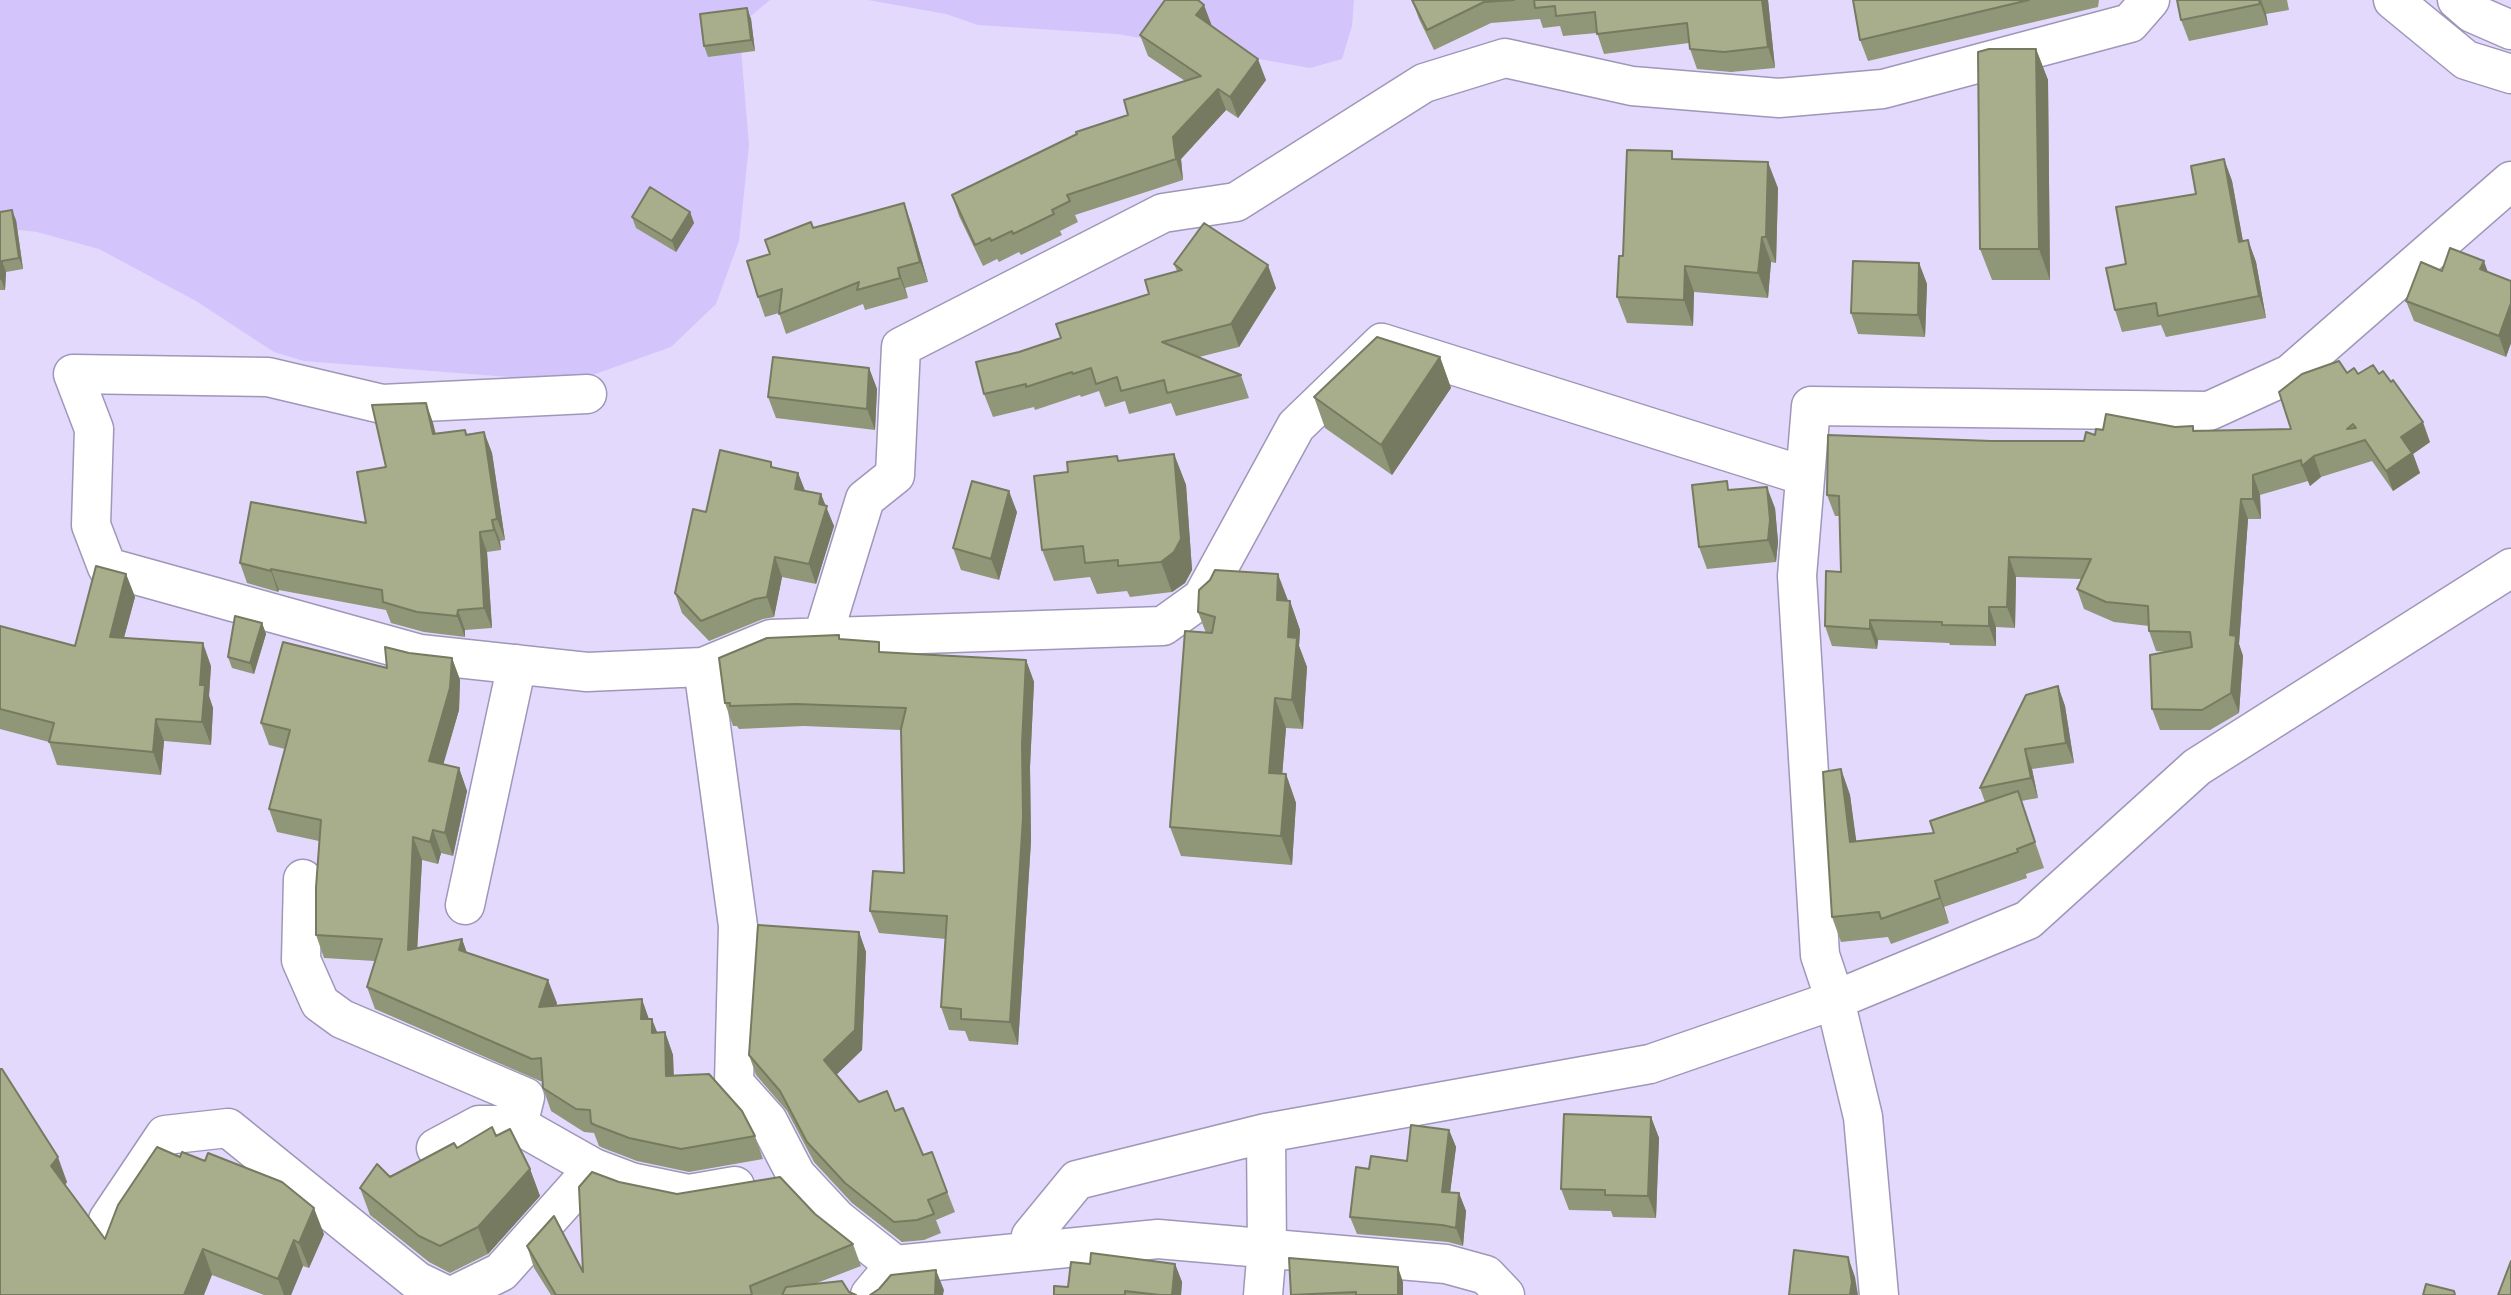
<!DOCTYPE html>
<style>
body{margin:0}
canvas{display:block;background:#e2d9fd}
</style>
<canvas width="2511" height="1295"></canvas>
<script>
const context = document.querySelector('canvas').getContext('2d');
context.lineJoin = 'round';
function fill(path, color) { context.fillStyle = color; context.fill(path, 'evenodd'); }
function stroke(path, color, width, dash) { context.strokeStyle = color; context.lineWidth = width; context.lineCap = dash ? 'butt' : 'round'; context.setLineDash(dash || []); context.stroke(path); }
fill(new Path2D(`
 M0 0H770L747 19 741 49 749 145 739 241 716 304 671 347 573 382 304 361 274 352 196 301 99 249 37 232 0 228Z
 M868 0H1354L1352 26 1342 59 1310 68 1117 34 978 25 946 14Z`), '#d3c5fc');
const minor = new Path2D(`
 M2393 0 2466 60 2511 74
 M2457 0 2472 13 2511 30
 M587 394 382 404 268 377 73 374 94 429 91 525 107 567 420 654 587 672 703 667 771 639 1163 626 1202 598 1296 426 1382 343 1805 476
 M823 636 865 499 895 475 901 347 1163 213 1236 202 1424 83 1505 58 1632 86 1779 98 1883 89 2130 23 2150 0
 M703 667 738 926 734 1083 768 1121 796 1175 837 1219 895 1265 1158 1239 1446 1264 1486 1275 1505 1295
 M303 879 301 960 320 1003 342 1019 525 1097 518 1125
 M465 905 517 664
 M436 1148 479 1125H518L594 1168
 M108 1220 165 1135 228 1128 417 1281 446 1295
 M1035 1251 1031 1236 1077 1180 1266 1133 1650 1064 1835 1000 2028 920 2197 767 2511 568
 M454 1295 501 1272 594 1168 631 1182 689 1194 735 1186
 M870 1295 895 1265
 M1263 1295 1267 1248 1266 1133
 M1879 1295 1863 1117 1835 1000 1820 955 1797 576 1811 406 2209 411 2290 374 2511 181`);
stroke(minor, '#9f97b8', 41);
stroke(minor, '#fff', 38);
fill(new Path2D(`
 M1412 0H1768L1775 68 1731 72 1697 69 1690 49 1689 43 1604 54 1597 33 1563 36 1560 26 1543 28 1540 19 1491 23 1434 50 1419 19Z
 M1853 0H2099L2098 7 1868 61 1860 40Z
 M2177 0H2287L2289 10 2266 14 2268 25 2189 41 2181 20Z
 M747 8 751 19 755 51 708 57 704 46Z
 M1211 26 1266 80 1238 118 1226 110 1181 159 1183 180 1075 215 1078 222 1060 231 1062 235 1021 255 1019 252 999 262 997 259 983 266 959 216 952 195 1128 115 1185 81 1148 56 1140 35Z
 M2036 49 2048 80 2050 280H1992L1980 249Z
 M1675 159 1778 188 1776 263 1771 262 1768 298 1694 292 1693 326 1627 323 1617 297 1623 256Z
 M2224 159 2232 181 2243 241 2248 240 2256 262 2266 318 2166 337 2161 325 2122 332 2115 310 2126 264 2196 194Z
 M0 212 16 220 23 269 6 272 5 290H0Z
 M690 212 694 223 676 252 636 228 632 217Z
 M911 223 928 282 905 288 908 298 865 310 863 304 786 334 779 313 765 317 758 297 770 254 813 228Z
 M1919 263 1927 284 1925 337 1858 334 1851 313Z
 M1174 264 1276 288 1239 347 1199 357 1241 375 1249 398 1176 416 1171 403 1129 414 1125 401 1105 407 1099 391 1081 397 1080 395 1035 410 1034 407 993 417 984 394 1019 352 1061 338 1149 294 1177 271Z
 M2442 271 2488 272 2511 281V343L2506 357 2414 321 2406 301Z
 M1440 357 1451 388 1392 475 1325 428 1314 397Z
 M869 368 877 389 875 430 776 418 768 397Z
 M2347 373 2358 374 2430 442 2413 454 2420 473 2393 491 2372 461 2321 477 2310 486 2308 481 2260 495 2261 519H2248L2239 644 2243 656 2239 713 2210 730H2160L2152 709 2168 652 2156 651 2149 631V626L2114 622 2084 609 2077 589 2081 579 2016 577 2015 628 1996 627V646L1950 645 1949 643 1878 640 1877 649 1832 646 1825 626 1841 572 1839 516H1835L1827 495 1991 441H2084L2103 430 2175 427 2193 426 2194 431 2291 429Z
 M426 403 433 423 436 434 465 430 467 434 484 432 492 453 505 540 500 541 501 550 487 552 492 628 465 630V637L424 632 391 623 386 610 279 590 278 592 247 583 240 563 366 523 386 467Z
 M1174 454 1186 485 1192 570 1185 583 1172 592 1130 597 1127 591 1097 594 1090 577 1054 581 1042 550 1068 472 1119 461Z
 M771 462 773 468 798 473 805 491 825 506 834 526 816 584 782 577 774 617 763 619 709 641 682 613 675 593 706 512Z
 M1730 490 1775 508 1778 542 1776 562 1707 569 1699 547Z
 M1017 512 999 580 961 570 953 548Z
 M126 574 135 597 124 638 211 666 209 696 213 708 211 745 164 741 161 775 57 765 49 742 0 729V626L75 646Z
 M1290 601 1300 630 1299 646 1307 667 1303 729 1286 728 1282 774H1286L1296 803 1292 865 1181 856 1170 827 1206 633 1198 612Z
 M262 623 266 634 254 674 232 668 228 657Z
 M841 639 883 652 1026 660 1034 682 1030 767 1031 841 1018 1045 969 1041 965 1031 949 1030 941 1007 946 939 879 933 870 911 904 873 901 730 804 726 739 729 737 726H733L725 703Z
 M409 653 452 658 460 680 459 710 443 764 459 768 467 791 453 856 441 853 438 864 422 860 417 948 462 939 467 953 557 1003 556 1006 649 1019 657 1032H665L673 1055 674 1076 755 1136 763 1159 689 1172 637 1161 603 1148 599 1146 594 1133 584 1132 551 1111 543 1088 542 1081H540L375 1009 367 987 375 961 324 958 316 935 319 841 277 832 269 809 285 749 269 745 261 723 387 668Z
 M2058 686 2065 706 2074 763 2032 769 2038 798 2021 801 2044 868 2026 874 2027 878 1944 907 1949 923 1891 944 1888 937 1841 942 1832 917 1841 769 1850 795 1856 842 1934 833 1985 802 1980 788Z
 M859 932 866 952 862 1050 836 1075 859 1102 895 1111 923 1155 932 1152 955 1212 936 1220 941 1233 924 1240 902 1242 852 1203 814 1162 787 1111 756 1075 749 1055Z
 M0 1069 67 1182 65 1185 105 1239 324 1234 309 1268 303 1266 291 1295H264L212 1275 0 1295Z
 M1651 1117 1659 1138 1656 1218 1613 1217 1611 1211 1569 1210 1561 1189Z
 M1449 1130 1456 1147 1450 1192 1459 1193 1466 1211 1463 1246 1448 1242 1357 1234 1350 1217 1369 1169 1407 1161Z
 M496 1136 530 1169 540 1196 488 1254 450 1273 429 1262 370 1215 360 1188 457 1148Z
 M619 1182 677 1194 815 1214 853 1244 861 1266 817 1283 849 1292 856 1295H551L534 1268 527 1246 583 1272Z
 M1175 1264 1182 1282 1181 1295H1054L1068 1287Z
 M1403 1282V1295H1291Z`), '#909678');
fill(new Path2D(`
 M1762 0H1768L1775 68 1768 47Z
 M2259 0H2261L2266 14 2268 25Z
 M1204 5 1212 26 1196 15Z
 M747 8 751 19 755 51 751 40Z
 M2036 49 2048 80 2050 280 2039 249Z
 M1258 59 1266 80 1238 118 1230 97Z
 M1218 89 1226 110 1181 159 1183 180 1176 159 1173 137Z
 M2224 159 2232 181 2247 264 2239 242Z
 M1768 162 1778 188 1776 263 1766 237Z
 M904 203 911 223 928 282 920 262Z
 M12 210 16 220 23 269 19 258Z
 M690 212 694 223 676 252 672 241Z
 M1762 237 1771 262 1768 298 1758 273Z
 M2248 240 2256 262 2266 318 2259 296Z
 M2 261 6 272 5 290 1 279Z
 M2484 261 2491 281 2480 269Z
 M1919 263 1927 284 1925 337 1918 315Z
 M1268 265 1276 288 1239 347 1231 324Z
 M1685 266 1694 292 1693 326 1684 300Z
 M898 268 905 288 908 298 900 278Z
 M2511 303V343L2506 357 2499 336Z
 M1440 357 1451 388 1392 475 1381 445Z
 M869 368 877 389 875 430 867 409Z
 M426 403 433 423 440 455 433 434Z
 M2423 422 2430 442 2413 454 2420 473 2393 491 2386 471 2401 437Z
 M484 432 492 453 505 540 497 519Z
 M1174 454 1186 485 1192 570 1185 583 1172 592 1161 562Z
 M2314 456 2321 477 2310 486 2302 466Z
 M798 473 806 493 795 489Z
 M2253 475 2260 495 2261 519 2253 499Z
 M1767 487 1775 508 1778 542 1776 562 1768 540Z
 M1009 491 1017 512 999 580 991 559Z
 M821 494 834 526 816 584 809 564Z
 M2241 499 2248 519 2239 644 2243 656 2239 713 2231 693 2230 635Z
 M492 520 500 541 501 550 494 530Z
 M480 532 487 552 492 628 484 608Z
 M775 557 782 577 774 617 767 597Z
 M2009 557 2016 577 2015 628 2007 607Z
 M271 569 279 590 278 592 271 571Z
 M126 574 135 597 118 659 110 637Z
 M1278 574 1289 603 1277 600Z
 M1290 601 1300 630 1299 646 1307 667 1303 729 1292 700 1288 637Z
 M1989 607 1996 627V646L1989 626Z
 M458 610 465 630V637L457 616Z
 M1870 620 1878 640 1877 649 1870 629Z
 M262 623 266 634 254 674 250 663Z
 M203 643 211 666 209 696 213 708 211 745 202 722 200 685Z
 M452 658 460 680 459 710 438 783 429 761Z
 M1026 660 1034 682 1030 767 1031 841 1018 1045 1010 1022Z
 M2058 686 2065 706 2074 763 2066 743Z
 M1275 698 1286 728 1280 802 1269 773Z
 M156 719 164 741 161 775 153 752Z
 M2025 749 2032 769 2038 798 2031 778Z
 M459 768 467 791 453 856 445 833Z
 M1841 769 1850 795 1860 868 1850 842Z
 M1286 774 1296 803 1292 865 1281 836Z
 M433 830 441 853 438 864 430 842Z
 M413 837 422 860 416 973 408 950Z
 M1935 881 1944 907 1949 923 1940 898Z
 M859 932 866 952 862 1050 831 1080 824 1060Z
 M462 939 470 962 459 950Z
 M548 980 557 1003 548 1029 539 1007Z
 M642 999 650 1022 641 1019Z
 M652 1019 661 1042 652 1033Z
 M665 1032 673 1055 674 1099 666 1076Z
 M1651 1117 1659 1138 1656 1218 1648 1196Z
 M1449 1130 1456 1147 1448 1209 1442 1192Z
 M58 1157 67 1182 60 1192 51 1166Z
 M530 1169 540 1196 488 1254 478 1227Z
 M1459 1193 1466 1211 1463 1246 1456 1228Z
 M314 1208 324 1234 309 1268 299 1243Z
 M294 1240 303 1266 291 1295H284L278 1279Z
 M203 1249 212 1275 204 1295H184Z
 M1848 1257 1855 1277 1858 1295H1850Z
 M1175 1264 1182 1282 1181 1295H1172Z
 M1398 1267 1403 1282V1295H1398Z
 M936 1270 944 1290 943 1295H935Z`), '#767a61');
const building = new Path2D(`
 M1165 0H1198L1204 5 1196 15 1258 59 1230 97 1218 89 1173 137 1176 159 1067 195 1070 201 1052 210 1054 214 1013 234 1012 231 991 241 990 238 975 245 952 195 1077 134 1076 132 1128 115 1124 100 1201 76 1140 35Z
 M1412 0H1514L1484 2 1427 30Z
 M1534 0H1762L1768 47 1724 52 1690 49 1687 23 1597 34 1595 12 1556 16 1555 6 1535 8Z
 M1853 0H2029L1860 40Z
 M2177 0H2259L2260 4 2181 20Z
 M747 8 751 40 704 46 700 14Z
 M1989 49H2036L2039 249H1980L1978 52Z
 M1627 150 1672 151V159L1768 162 1766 237H1762L1758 273 1685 266 1684 300 1617 297 1619 256H1623Z
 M2224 159 2239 242 2248 240 2259 296 2158 316 2156 303 2115 310 2106 268 2126 264 2116 207 2196 194 2191 166Z
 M650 187 690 212 672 241 632 217Z
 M904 203 920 262 898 268 900 278 857 290 859 282 779 314 782 289 758 297 747 261 770 254 765 240 811 222 813 228Z
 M12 210 19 258 2 261 0 279V212Z
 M1204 223 1268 265 1231 324 1162 342 1241 375 1167 393 1164 380 1121 391 1117 377 1096 384 1091 368 1073 374 1072 372 1026 387V384L984 394 976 362 1019 352 1061 338 1056 324 1149 294 1145 280 1182 270 1174 264Z
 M2450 248 2484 261 2480 269 2511 281V303L2499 336 2406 301 2421 262 2442 271Z
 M1853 261 1919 263 1918 315 1851 313Z
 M1377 337 1440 357 1381 445 1314 397Z
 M773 357 869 368 867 409 768 397Z
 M2339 361 2347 373 2354 368 2358 374 2373 365 2379 374 2383 371 2391 382 2393 380 2423 422 2401 437 2412 453 2386 471 2365 440 2314 456 2302 466 2301 460 2253 475V499H2241L2230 635 2236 636 2231 693 2202 710 2152 709 2150 655 2192 647 2190 632 2149 631 2148 606 2106 602 2077 589 2091 559 2009 557 2007 607H1989V626L1942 625V622L1870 620V629L1825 626 1826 571 1841 572 1839 496 1827 495 1828 435 1991 441H2084L2086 432 2095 435 2096 429 2103 430 2106 414 2175 427 2193 426V431L2291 429 2279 392 2302 374ZM2353 424 2356 428 2347 429Z
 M426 403 433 434 465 430 466 435 484 432 497 519 492 520 494 530 480 532 484 608 458 610 457 616 417 612 383 602 382 590 271 569V571L240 563 251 502 366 523 357 472 386 467 372 405Z
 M720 450 771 462V467L798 473 795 489 821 494 819 504 827 506 809 564 775 557 767 597 755 599 701 621 675 593 693 509 706 512Z
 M1174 454 1181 539 1174 552 1161 562 1118 566V560L1085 563 1083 546 1042 550 1034 476 1068 472 1067 462 1117 456 1118 461Z
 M972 481 1009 491 991 559 953 548Z
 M1727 481 1728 490 1767 487 1770 520 1768 540 1699 547 1692 485Z
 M96 566 126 574 110 637 203 643 200 685H205L202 722 156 719 153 752 49 742 54 723 0 709V626L75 646Z
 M1215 570 1278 574 1277 600 1290 601 1288 637 1297 638 1292 700 1275 698 1269 773 1286 774 1281 836 1170 827 1185 631 1212 633 1215 617 1198 612 1199 590 1210 580Z
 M235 616 262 623 250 663 228 657Z
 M839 635V639L879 642V652L1026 660 1022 744 1023 818 1010 1022 961 1019V1009L941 1007 947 916 870 911 873 871 904 873 901 729 906 708 796 704 730 706V703H725L719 658 767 638Z
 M283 642 387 668 385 647 409 653 452 658 450 688 429 761 459 768 445 833 433 830 430 842 413 837 408 950 462 939 459 950 548 980 539 1007 642 999 641 1019H652V1033L665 1032 666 1076 709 1074 742 1111 755 1136 681 1149 629 1138 595 1125 591 1123 590 1110 576 1109 543 1088 541 1058 532 1059 367 987 382 939 316 935V887L321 820 269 809 290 730 261 723Z
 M2058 686 2066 743 2025 749 2031 778 1980 788 2026 695Z
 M1841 769 1850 842 1934 833 1930 821 2018 791 2035 842 2017 849 2018 852 1935 881 1940 898 1881 919 1879 912 1832 917 1823 772Z
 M758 925 859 932 855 1030 824 1060 859 1102 887 1091 895 1111 903 1108 923 1155 932 1152 947 1192 928 1200 934 1214 917 1220 894 1222 845 1183 807 1142 780 1091 749 1055Z
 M0 1069H2L58 1157 51 1166 105 1239 118 1205 157 1147 180 1157 182 1152 205 1161 208 1153 282 1182 314 1208 299 1243 294 1240 278 1279 203 1249 184 1295H0Z
 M1564 1114 1651 1117 1648 1196 1605 1195V1190L1561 1189Z
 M1411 1125 1449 1130 1442 1192 1459 1193 1456 1228 1442 1225 1350 1217 1356 1167 1369 1169 1371 1156 1407 1161Z
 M492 1127 496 1136 510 1129 530 1169 478 1227 440 1246 419 1236 360 1188 377 1164 390 1177 454 1143 457 1148Z
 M592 1172 619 1182 677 1194 780 1177 815 1214 853 1244 750 1286 752 1295H556L527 1246 554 1216 583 1272 579 1187Z
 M1794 1250 1848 1257 1852 1282 1850 1295H1789Z
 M1091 1253 1175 1264 1172 1295H1160L1125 1291V1295H1054V1286L1068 1287 1071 1262 1090 1264Z
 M1289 1258 1398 1267V1295H1356V1292L1291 1295Z
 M2511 1261V1295H2498Z
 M936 1270 935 1295H870L879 1289 891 1275Z
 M842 1281 849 1292 856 1295H782L786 1287Z
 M2426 1284 2454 1291 2455 1295H2423Z`);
fill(building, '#a8ae8b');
stroke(building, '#767a61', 2);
</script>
